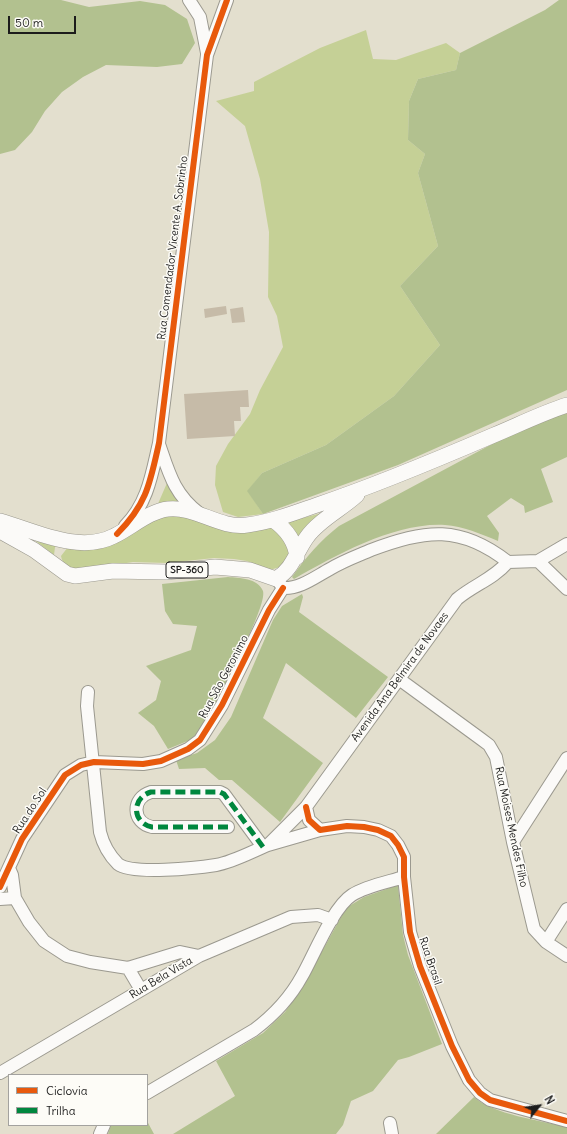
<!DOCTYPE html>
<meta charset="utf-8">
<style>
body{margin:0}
#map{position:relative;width:567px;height:1134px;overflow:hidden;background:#e3dfce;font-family:Delius,sans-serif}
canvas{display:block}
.legend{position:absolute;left:8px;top:1074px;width:140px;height:52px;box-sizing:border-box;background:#fdfcf7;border:1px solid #a3a29f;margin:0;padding:5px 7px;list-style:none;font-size:12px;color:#1c1c1c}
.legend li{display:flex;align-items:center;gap:8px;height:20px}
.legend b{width:20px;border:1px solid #a3a29f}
.north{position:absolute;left:519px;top:1086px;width:40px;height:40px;-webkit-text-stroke:3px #fdfcf7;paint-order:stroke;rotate:60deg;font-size:11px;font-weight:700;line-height:16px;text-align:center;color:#1c1c1c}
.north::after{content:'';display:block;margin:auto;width:14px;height:18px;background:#1c1c1c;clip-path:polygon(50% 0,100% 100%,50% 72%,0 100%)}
.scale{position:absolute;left:8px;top:16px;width:68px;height:18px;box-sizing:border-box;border:2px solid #1c1c1c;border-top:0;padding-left:5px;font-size:12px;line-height:14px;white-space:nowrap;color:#1c1c1c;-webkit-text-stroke:3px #fdfcf7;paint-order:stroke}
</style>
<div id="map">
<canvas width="567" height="1134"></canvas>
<ul class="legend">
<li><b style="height:5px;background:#e8590c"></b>Ciclovia</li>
<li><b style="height:5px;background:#00873e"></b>Trilha</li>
</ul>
<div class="north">N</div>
<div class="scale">50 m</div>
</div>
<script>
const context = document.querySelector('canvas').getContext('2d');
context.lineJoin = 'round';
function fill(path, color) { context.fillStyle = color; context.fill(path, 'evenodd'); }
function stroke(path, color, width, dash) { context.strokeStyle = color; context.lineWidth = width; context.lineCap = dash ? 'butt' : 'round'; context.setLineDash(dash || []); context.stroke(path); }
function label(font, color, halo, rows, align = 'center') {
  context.font = font + ' Delius,sans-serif'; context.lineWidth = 3; context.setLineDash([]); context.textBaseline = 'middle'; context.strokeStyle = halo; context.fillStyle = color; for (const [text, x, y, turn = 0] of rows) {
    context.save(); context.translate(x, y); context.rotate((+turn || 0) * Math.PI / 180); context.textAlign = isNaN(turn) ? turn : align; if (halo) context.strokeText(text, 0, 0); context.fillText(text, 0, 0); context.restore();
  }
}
fill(new Path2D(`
 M366 30 373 59 396 60 446 43 460 53 456 70 418 79 409 101 408 140 425 154 418 173 438 246 400 286 440 345 394 396 326 445 262 473 248 491 263 514 238 517 223 512 215 485 216 466 228 444 250 414 260 390 283 347 277 316 268 297 269 232 260 179 245 126 216 101 254 91V82L320 48Z
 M167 483 180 504 157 506Z
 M322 513 299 546 283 523Z
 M171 514 274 528 282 532 290 554 280 567 273 569 266 570 247 561 234 559 214 558 167 563 133 562 75 571C68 569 62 563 61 556L68 547Z
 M28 535 58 544 55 547 54 555Z`), '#c5d096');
fill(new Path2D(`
 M0 0H61L89 7 140 1 165 5 187 19 195 43 182 64 157 67 106 65 83 77 62 92 45 111 32 132 15 150 0 154Z
 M559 0H567V390L398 465 263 514 247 491 262 473 326 445 394 396 440 345 400 286 438 246 418 173 425 154 408 140 409 101 418 79 456 70 460 53 545 10Z
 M565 405H567V457L541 469 553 502 525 513 524 506 511 498 487 516 499 533 498 541C481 534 463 526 445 525 396 522 336 555 294 579L292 577C306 557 321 540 339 526Z
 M228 577C239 578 258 578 263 591 268 607 212 709 202 730L195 738 168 749 154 726 138 713 156 700 161 681 146 666 191 650 197 626 173 624 165 611 162 584Z
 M302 594 303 597 299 612 388 677 356 718 286 663 263 718 323 763 280 822 232 780H219L205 768 179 769 176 760 197 753 215 740 231 717 273 620 282 606Z
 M398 885 403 935 408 955 442 1044 409 1057 398 1060 373 1091 351 1101 343 1125 336 1134H173L235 1096 216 1061 263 1033 285 1012 301 989 346 908 364 897Z
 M474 1097C492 1114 542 1121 567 1127V1134H436Z
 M147 1121 154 1134H108L111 1125H147Z`), '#b2c18f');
fill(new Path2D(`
 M226 306 227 314 205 318 204 309Z
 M243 307 245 322 232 323 230 309Z
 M248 390 249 407H240L241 421H234L235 436 187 439 184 394Z`), '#c6bba8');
const minor = new Path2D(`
 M189 0 200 17 207 53
 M159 444C169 473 174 494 199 513
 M125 526C148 503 152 473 159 443L207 55 227 0
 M538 561 567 589
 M508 562 538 561 567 544
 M279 582 283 588C300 589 315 577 330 569 343 561 357 556 371 550 425 529 461 525 508 562
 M399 679 481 739 489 745 496 757 513 842 534 929 546 942 567 956
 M88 692 87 706 100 832C103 844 109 855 118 864 132 875 197 868 216 865 233 862 251 852 268 845
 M306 807 309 820 320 830 347 826 364 827 378 830 391 836 398 845 404 857V877L410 932 420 966 452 1046 469 1080 480 1093 490 1100 567 1121
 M228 827H152C132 823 131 798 151 792H220L224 794 263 847
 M320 830 268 845 306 807 457 599C475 584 492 580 508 562
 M513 842 567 758
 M9 868 12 875 15 898 29 922 44 941 67 956 90 962 128 968 180 952 199 956
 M0 887 22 839 65 775 81 765 94 762 143 764 161 761 188 749 200 740 222 705 269 610 283 588
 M0 899 15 898
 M546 942 567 909
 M128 968 141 990
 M0 1073 199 956 291 917 318 915 332 920
 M147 1093 254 1030C274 1015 290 998 302 976 314 955 333 907 352 895 366 886 388 882 404 877
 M390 1123 392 1134
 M100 1134 104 1125`);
const major = new Path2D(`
 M273 520C286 529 295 540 297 557
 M0 521C35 531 79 554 114 536 131 528 149 511 168 509 196 506 219 529 247 525 271 522 294 513 317 505 377 485 436 460 494 435 518 425 542 413 567 405
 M0 531 34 550 67 574 75 576 113 571 166 572 215 567 250 570 276 579C293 569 296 552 307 537 319 520 342 509 357 495`);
stroke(minor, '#9b998f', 14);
stroke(major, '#9b998f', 16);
stroke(minor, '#fbfaf8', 12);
stroke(major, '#fbfaf8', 15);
stroke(new Path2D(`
 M228 827H152C132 823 131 798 151 792H220L224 794 263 847`), '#00873e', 5, [10, 5]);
stroke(new Path2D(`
 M117 534C147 504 150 483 159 443L207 55 227 0
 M306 807 309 820 320 830 347 826 364 827 378 830 391 836 398 845 404 857V877L410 932 420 966 452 1046 469 1080 480 1093 490 1100 567 1121
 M0 887 22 839 65 775 81 765 94 762 143 764 161 761 188 749 200 740 222 705 269 610 283 588`), '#e8590c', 6);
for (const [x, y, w] of [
 [187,570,42]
]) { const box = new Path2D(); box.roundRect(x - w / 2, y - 8, w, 16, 3); context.fillStyle = '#fdfcf7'; context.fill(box); stroke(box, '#1c1c1c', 1); }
label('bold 10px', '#1c1c1c', null, [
 ["SP-360",187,570]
]);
label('11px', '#1c1c1c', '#fdfcf7', [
 ["Rua Comendador Vicente A. Sobrinho",173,248,-83],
 ["Rua São Geronimo",224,677,-62],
 ["Avenida Ana Belmira de Novaes",400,677,-54],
 ["Rua do Sol",30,811,-57],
 ["Rua Moises Mendes Filho",511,827,78],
 ["Rua Brasil",430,961,71],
 ["Rua Bela Vista",161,978,-31]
]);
</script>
